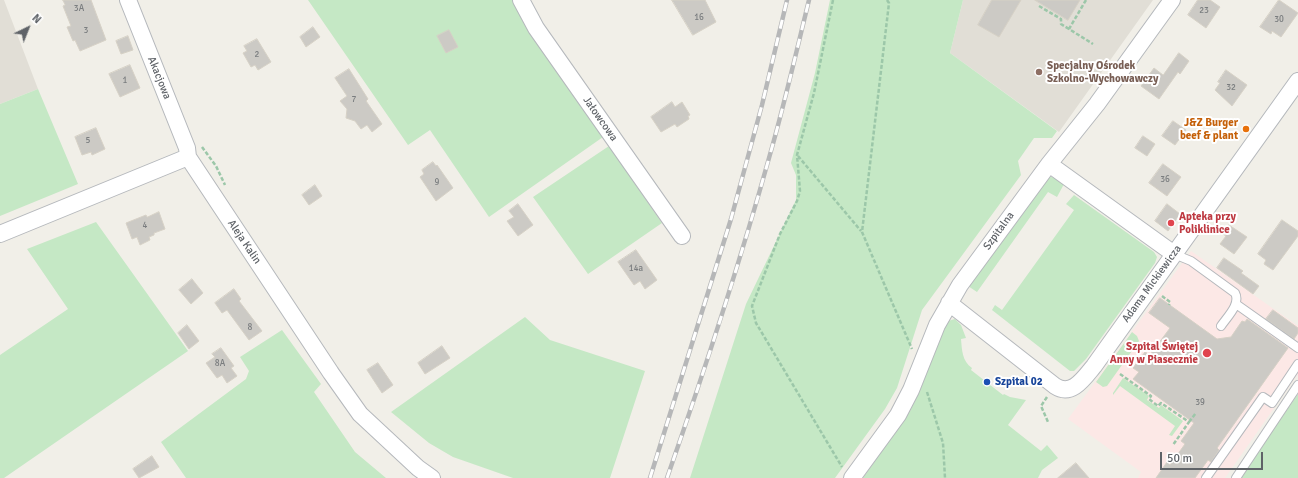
<!DOCTYPE html>
<meta charset="utf-8">
<style>
body{margin:0}
#map{position:relative;width:1298px;height:478px;overflow:hidden;background:#f1efe8;font-family:Signika,sans-serif}
canvas{display:block}
.north{position:absolute;left:8px;top:8px;width:40px;height:40px;-webkit-text-stroke:3px #fff;paint-order:stroke;rotate:43deg;font-size:11px;font-weight:700;line-height:16px;text-align:center;color:#5f6368}
.north::after{content:'';display:block;margin:auto;width:14px;height:18px;background:#5f6368;clip-path:polygon(50% 0,100% 100%,50% 72%,0 100%)}
.scale{position:absolute;left:1160px;top:452px;width:103px;height:18px;box-sizing:border-box;border:2px solid #5f6368;border-top:0;padding-left:5px;font-size:12px;line-height:14px;white-space:nowrap;color:#5f6368;-webkit-text-stroke:3px #fff;paint-order:stroke}
</style>
<div id="map">
<canvas width="1298" height="478"></canvas>
<div class="north">N</div>
<div class="scale">50 m</div>
</div>
<script>
const context = document.querySelector('canvas').getContext('2d');
context.lineJoin = 'round';
function fill(path, color) { context.fillStyle = color; context.fill(path, 'evenodd'); }
function stroke(path, color, width, dash) { context.strokeStyle = color; context.lineWidth = width; context.lineCap = dash ? 'butt' : 'round'; context.setLineDash(dash || []); context.stroke(path); }
function label(font, color, halo, rows, align = 'center') {
  context.font = font + ' Signika,sans-serif'; context.lineWidth = 4; context.setLineDash([]); context.textBaseline = 'middle'; context.strokeStyle = halo; context.fillStyle = color; for (const [text, x, y, turn = 0] of rows) {
    context.save(); context.translate(x, y); context.rotate((+turn || 0) * Math.PI / 180); context.textAlign = isNaN(turn) ? turn : align; if (halo) context.strokeText(text, 0, 0); context.fillText(text, 0, 0); context.restore();
  }
}
fill(new Path2D(`
 M0 0H4L38 89 0 104Z
 M963 0H1153L1059 132 950 53Z`), '#e1ded6');
fill(new Path2D(`
 M1191 251 1298 326V374L1225 478H1138L1141 472 1068 419Z`), '#fce8e6');
fill(new Path2D(`
 M308 0H513L528 29 603 137 489 217 430 130 408 145Z
 M830 0H963L950 53 1057 131 1052 138H1034L1018 161 1021 175 922 310 897 388 885 409 835 478H690L746 304 796 200V175L791 163 815 73Z
 M38 89 78 184 0 216V104Z
 M609 146 662 223 588 274 533 197Z
 M1051 177 1057 178 1064 184 1057 197 1048 192 977 292 968 286 1046 179Z
 M1074 195 1154 252 1157 257 1155 263 1086 359 1074 371H1070L992 310 995 305 1002 310 1074 210 1066 204Z
 M96 222 188 351 4 478H0V355L68 309 27 249Z
 M525 317 550 340 645 371 610 478H513L453 457 429 443 391 412Z
 M955 319 961 325 966 338 961 339C962 350 962 361 972 368L971 370 1003 395 1004 394 1010 397 1026 400 1008 425 1041 451 1047 445 1058 458 1042 470 1038 478H863L910 411 944 326 948 321Z
 M282 330 321 384 314 392 355 452 386 478H186L161 442 246 379 249 371 240 357Z
 M1132 332 1137 336 1139 341 1107 386 1103 387 1096 382Z
 M1123 378 1149 396 1147 400 1159 408 1161 405 1183 421 1172 436 1169 435 1175 426 1120 386 1113 395V393Z
 M1298 394V478H1239Z`), '#c5e8c5');
const building = new Path2D(`
 M63 0H91L106 40 80 51 75 40 73 41 67 27 71 26 63 6 65 5Z
 M672 0H705L716 22 693 35Z
 M992 0H1021L999 37 978 25Z
 M1035 0H1080L1068 20Z
 M1198 0H1210L1220 7 1206 28 1188 15Z
 M1279 0 1298 13 1281 37 1272 31 1271 34 1260 27Z
 M313 27 320 37 306 47 300 37Z
 M449 30 458 47 446 53 437 36Z
 M128 36 133 50 121 54 116 41Z
 M257 39 271 62 258 70 255 65 251 67 243 53 247 51 244 46Z
 M1179 53 1189 61 1180 74 1178 72 1159 99 1141 86 1154 68 1163 75Z
 M130 65 140 88 120 97 109 74Z
 M349 69 368 99 366 101 382 124 372 132 367 125 361 129 355 121 346 118 347 109 340 101 347 96 335 78Z
 M1226 70 1247 85 1232 106 1215 90 1220 83 1218 82Z
 M672 102 675 107 682 102 690 115 688 116 689 119 677 127 675 124 661 132 651 117Z
 M1173 121 1186 130 1175 145 1162 136Z
 M96 128 105 149 92 155 91 152 82 155 75 137Z
 M1143 136 1155 144 1147 156 1135 148Z
 M433 162 436 166 437 165 453 188 436 201 420 177 424 174 422 170Z
 M1163 164 1181 177 1167 196 1149 183Z
 M315 185 322 196 309 205 302 195Z
 M518 204 533 225 518 236 507 221 514 217 509 211Z
 M1167 204 1180 214 1168 231 1155 221Z
 M159 212 165 229 154 233V235L149 237 150 240 140 245 137 237 132 239 126 223 146 215 147 217Z
 M1282 220 1298 231V236L1273 270 1264 264 1266 260 1258 254Z
 M1229 225 1247 237 1234 254 1220 244 1226 236 1223 234Z
 M636 250 657 280 645 289 640 281 634 285 618 262Z
 M1224 258 1243 271 1241 273 1259 286 1253 294 1217 268Z
 M192 279 203 293 191 304 179 290Z
 M234 289 241 299 239 301 262 331 249 340 227 310 222 313 215 303Z
 M1160 298 1217 339 1231 337 1242 321 1245 322 1247 319 1288 348 1217 448 1219 450 1211 462 1208 460 1195 478H1156L1167 462 1170 465 1185 444 1181 441 1194 423 1133 379 1139 372 1133 368 1145 352 1150 355 1170 328 1149 313Z
 M1273 310 1298 328V333L1294 339 1266 319Z
 M187 325 199 341 189 349 178 333Z
 M442 346 450 358 425 374 418 363Z
 M221 348 234 366 231 368 237 376 227 383 222 375 217 378 206 363 215 357 212 354Z
 M378 363 393 385 382 393 367 370Z
 M152 456 159 467 139 478 133 469Z
 M1076 463 1089 478H1058Z`);
fill(building, '#cccac5');
stroke(building, '#d6d1c6', 1);
const lane = new Path2D(`
 M1174 254 1191 261 1235 293C1241 304 1227 317 1221 326
 M1236 304 1298 348
 M1206 478 1263 397 1272 403 1298 364
 M1236 478 1298 385`);
const street = new Path2D(`
 M128 0 187 148 188 157
 M521 0 536 28 682 236
 M188 157 331 373 360 414 418 468 432 478
 M1049 164 1174 254
 M0 234 188 157
 M949 303 1055 386C1072 397 1084 378 1094 366L1298 81
 M852 478 898 415 911 390 937 325 960 285 1049 164 1097 104 1172 0`);
stroke(lane, '#b5b8bc', 10);
stroke(street, '#b5b8bc', 18);
stroke(new Path2D(`
 M833 0 814 93 797 155 800 191 797 201 780 234 752 306 756 323 842 467
 M887 0 889 3 862 232 912 349
 M1086 0 1069 29 1093 44
 M1039 6 1061 19V24L1069 29
 M202 147 216 166 225 185
 M798 156 861 231
 M1162 296 1170 302 1169 305
 M1142 343 1153 351
 M1120 374 1151 396 1149 399 1158 406 1161 403 1189 422 1173 445
 M927 392 943 443 945 478
 M1047 397 1041 406 1048 422
 M1189 422 1196 413`), '#9cc7a9', 2.5, [4, 2]);
stroke(lane, '#fff', 8);
stroke(street, '#fff', 16);
const rail = new Path2D(`
 M650 478 731 219 762 105 787 0
 M667 478C704 372 739 266 769 158 784 106 796 53 809 0`);
stroke(rail, '#b6b7b8', 4.5);
stroke(rail, '#fff', 3, [9]);
for (const [x, y, r, color] of [
 [1039,72,4,"#8d6e63"],
 [1246,129,4,"#e8710a"],
 [1171,223,4,"#e0444e"],
 [1207,353,5,"#e0444e"],
 [987,382,4,"#1a4fb4"]
]) { const dot = new Path2D(); dot.arc(x, y, r, 0, 2 * Math.PI); context.fillStyle = color; context.fill(dot); stroke(dot, '#fff', 1.5); }
label('9px', '#7a7d7f', null, [
 ["3A",79,9],
 ["23",1204,11],
 ["16",699,18],
 ["30",1279,20],
 ["3",86,31],
 ["2",257,55],
 ["1",125,81],
 ["32",1231,88],
 ["7",354,100],
 ["5",88,141],
 ["36",1165,180],
 ["9",437,183],
 ["4",145,226],
 ["14a",636,269],
 ["8",250,328],
 ["8A",220,364],
 ["39",1200,403]
]);
label('bold 11px', '#785e54', '#fff', [
 ["Specjalny Ośrodek",1047,66],
 ["Szkolno-Wychowawczy",1047,79]
], 'left');
label('11px', '#5f6368', '#fff', [
 ["Akacjowa",159,78,68],
 ["Jałowcowa",600,119,55],
 ["Szpitalna",999,231,-54],
 ["Aleja Kalin",244,242,56],
 ["Adama Mickiewicza",1152,284,-54]
]);
label('bold 11px', '#c56008', '#fff', [
 ["J&Z Burger",1238,123],
 ["beef & plant",1238,136]
], 'right');
label('bold 11px', '#be3a42', '#fff', [
 ["Apteka przy",1179,217],
 ["Poliklinice",1179,230],
 ["Szpital Świętej",1198,347,"right"],
 ["Anny w Piasecznie",1198,360,"right"]
], 'left');
label('bold 11px', '#164399', '#fff', [
 ["Szpital 02",995,382]
], 'left');
</script>
